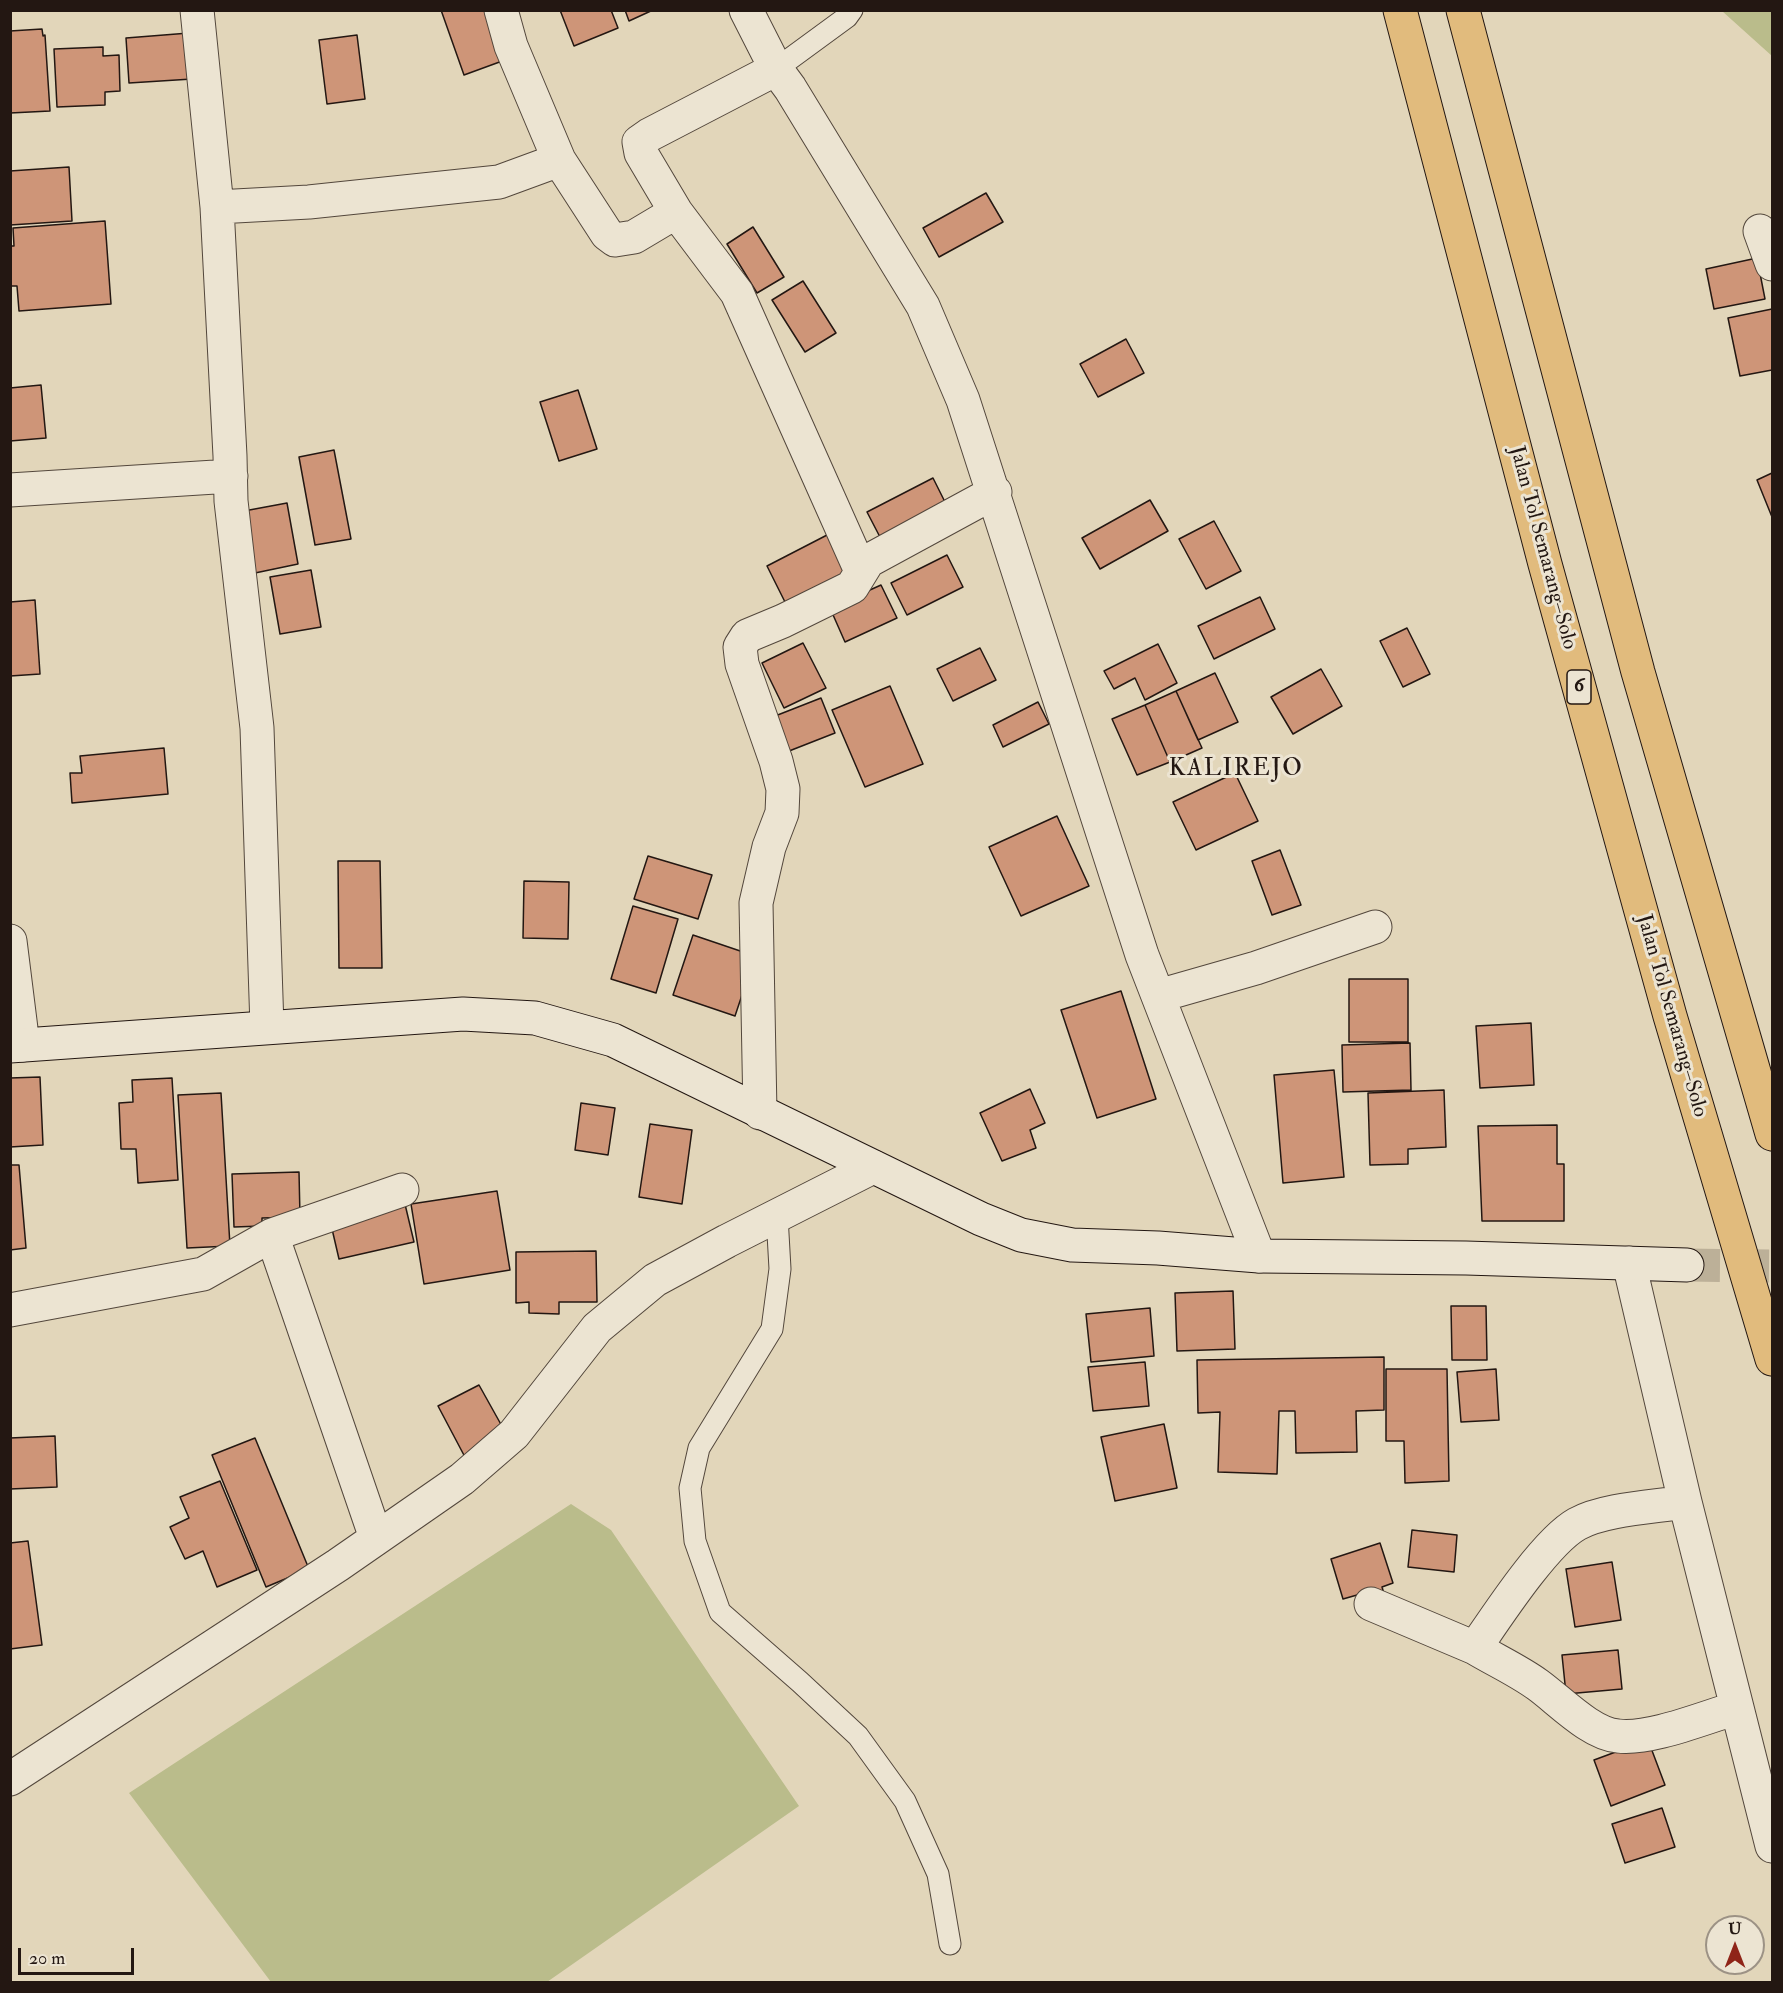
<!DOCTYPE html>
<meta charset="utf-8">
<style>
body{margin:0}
#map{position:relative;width:1783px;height:1993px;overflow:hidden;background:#e2d6ba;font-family:"IM FELL Double Pica",serif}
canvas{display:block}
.frame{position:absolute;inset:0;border:12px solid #231712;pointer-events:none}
.north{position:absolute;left:1705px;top:1915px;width:60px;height:60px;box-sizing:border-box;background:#ece4d2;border:2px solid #9c9285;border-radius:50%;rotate:0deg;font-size:16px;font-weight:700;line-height:24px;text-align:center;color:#231712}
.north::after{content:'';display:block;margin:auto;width:21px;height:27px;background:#8f2418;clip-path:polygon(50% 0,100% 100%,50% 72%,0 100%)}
.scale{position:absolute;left:18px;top:1948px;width:116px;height:27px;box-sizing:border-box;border:3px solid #231712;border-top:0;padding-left:8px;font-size:18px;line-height:21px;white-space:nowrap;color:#231712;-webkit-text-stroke:4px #ece4d2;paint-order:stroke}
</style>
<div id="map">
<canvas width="1783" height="1993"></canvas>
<div class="frame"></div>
<div class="north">U</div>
<div class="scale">20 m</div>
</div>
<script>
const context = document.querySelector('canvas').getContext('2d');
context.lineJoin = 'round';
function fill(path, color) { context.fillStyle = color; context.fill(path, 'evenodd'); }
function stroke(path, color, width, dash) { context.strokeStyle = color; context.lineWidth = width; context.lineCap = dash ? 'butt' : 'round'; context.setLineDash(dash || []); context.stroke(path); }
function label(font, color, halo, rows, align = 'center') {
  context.font = font + ' "IM FELL Double Pica",serif'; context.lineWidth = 6; context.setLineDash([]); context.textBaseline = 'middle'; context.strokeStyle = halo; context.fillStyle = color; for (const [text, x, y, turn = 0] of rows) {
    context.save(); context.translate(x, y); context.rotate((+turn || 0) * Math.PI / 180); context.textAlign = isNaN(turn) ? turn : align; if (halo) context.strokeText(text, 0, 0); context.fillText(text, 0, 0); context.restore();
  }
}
fill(new Path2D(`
 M1722 11H1772V56Z
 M571 1504 611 1530 799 1806 547 1982H271L129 1793Z`), '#babc8b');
const building = new Path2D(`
 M441 10H487L505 60 464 75Z
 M560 10H611L618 28 574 46Z
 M625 10H653L629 21Z
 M42 29 43 36 45 35 50 111 10 113V31Z
 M189 33 192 79 129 83 126 38Z
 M357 35 365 99 327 104 319 40Z
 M103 47V56L119 55 120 91 105 92V105L57 107 54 49Z
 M69 167 72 221 10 225V171Z
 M986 193 1003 222 939 257 923 228Z
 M105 221 111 304 19 311 17 286H10V246H14L13 228Z
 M753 227 784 277 757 293 727 244Z
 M1757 258 1765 299 1714 309 1706 269Z
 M803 281 836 333 805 352 772 300Z
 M1772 309V370L1740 376 1728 318Z
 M1126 339 1144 373 1098 397 1080 364Z
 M41 385 46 438 10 441V388Z
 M578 390 597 449 559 461 540 402Z
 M334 450 351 539 315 545 299 457Z
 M1772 473V517L1757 480Z
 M933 478 947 506 881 539 867 512Z
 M1150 500 1168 531 1100 569 1082 538Z
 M287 503 298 564 255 573 244 511Z
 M1214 521 1241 571 1206 589 1179 539Z
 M829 534 851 577 788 608 767 566Z
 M947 555 963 587 907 615 891 583Z
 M311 570 321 627 280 634 270 577Z
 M881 585 897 618 845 642 830 608Z
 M1260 597 1275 629 1214 659 1198 626Z
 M35 600 40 674 10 676V602Z
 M1407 628 1430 674 1403 687 1380 641Z
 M803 643 826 688 784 708 762 663Z
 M1158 644 1177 683 1145 700 1135 678 1114 689 1104 671Z
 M980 648 996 680 953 701 937 669Z
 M1321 669 1342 706 1293 734 1271 697Z
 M1215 673 1238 722 1198 740 1176 691Z
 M890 686 923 764 865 787 832 710Z
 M1176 691 1202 748 1170 762 1145 705Z
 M821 698 835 733 784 753 770 718Z
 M1038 702 1049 724 1003 747 993 725Z
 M1145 705 1170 762 1137 775 1112 719Z
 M164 748 168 794 72 803 70 773H82L80 756Z
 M1235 773 1258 821 1196 850 1173 802Z
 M1057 816 1089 886 1021 916 989 847Z
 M1280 850 1301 905 1272 915 1252 861Z
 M648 856 712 875 698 919 634 899Z
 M338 861H380L382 968H339Z
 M524 881 569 882 568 939 523 938Z
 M633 906 678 919 656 993 611 979Z
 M693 935 755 956 735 1016 673 995Z
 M1349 979H1408V1042H1349Z
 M1121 991 1156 1099 1097 1118 1061 1010Z
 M1531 1023 1534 1085 1480 1088 1476 1026Z
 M1410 1043 1411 1090 1343 1092 1342 1045Z
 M1334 1070 1344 1177 1283 1183 1274 1075Z
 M40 1077 43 1145 10 1147V1078Z
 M172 1078 178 1180 138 1183 136 1149H121L119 1103 133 1102 132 1080Z
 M1030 1089 1045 1123 1030 1130 1036 1148 1002 1161 980 1113Z
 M1444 1090 1446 1147 1408 1149V1164L1370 1165 1368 1093Z
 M221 1093 230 1246 187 1248 178 1095Z
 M581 1103 615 1108 608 1155 575 1150Z
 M650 1124 692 1130 682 1204 639 1197Z
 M1557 1125V1164H1564V1221H1482L1478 1126Z
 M10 1165H19L26 1248 10 1250Z
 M299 1172 300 1217 262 1218V1226L234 1227 232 1174Z
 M497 1191 510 1270 424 1284 411 1204Z
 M404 1200 414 1242 339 1259 329 1216Z
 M596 1251 597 1302H559V1314L529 1313V1302L516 1303V1252Z
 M1233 1291 1235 1349 1177 1351 1175 1293Z
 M1451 1306H1486L1487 1360H1452Z
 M1150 1308 1154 1356 1091 1362 1086 1314Z
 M1384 1357V1410L1356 1411 1357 1452 1296 1453 1295 1411H1279L1277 1474 1218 1472 1220 1412 1198 1413 1197 1360Z
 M1145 1362 1149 1406 1093 1411 1088 1367Z
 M1386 1369H1447L1449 1481 1405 1483 1404 1441H1386Z
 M1496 1369 1499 1420 1461 1422 1457 1372Z
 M479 1385 508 1437 466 1459 438 1406Z
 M1164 1424 1177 1488 1115 1501 1101 1437Z
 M55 1436 57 1487 10 1489V1438Z
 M255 1438 309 1569 266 1587 212 1455Z
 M220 1481 257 1570 217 1587 203 1551 185 1559 170 1527 189 1518 180 1497Z
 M1412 1530 1457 1535 1454 1572 1408 1567Z
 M28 1541 42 1645 10 1649V1543Z
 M1380 1543 1393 1583 1382 1587 1385 1597 1361 1604 1357 1595 1343 1599 1331 1559Z
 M1612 1562 1621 1620 1575 1627 1566 1569Z
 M1618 1650 1622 1689 1566 1694 1562 1655Z
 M1648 1740 1665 1785 1611 1806 1594 1760Z
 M1662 1808 1675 1847 1625 1863 1612 1824Z`);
fill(building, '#ce9578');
stroke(building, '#231712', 1.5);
stroke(new Path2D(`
 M1687 1265 1772 1266`), '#bcb098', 33, [33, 16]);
const lane = new Path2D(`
 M776 69 847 17 852 10
 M777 1216 780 1269 772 1329 699 1448 690 1488 695 1541 720 1612 800 1682 858 1736 905 1801 938 1874 950 1944`);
const street = new Path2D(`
 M197 10 217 207 230 456 231 501 257 728 267 1027
 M501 10 511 46 559 160 607 234 615 240 634 237 676 212 737 293 861 571
 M746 10 776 69 790 88 923 306 963 400 1142 955 1259 1256
 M217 207 309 202 499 182 559 160
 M676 212 641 153 639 142 649 135 776 69
 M1760 231 1772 264
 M10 490 231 476
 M10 941 23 1045
 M1158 996 1256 968 1375 927
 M760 1113 756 903 769 847 782 813 783 789 776 761 742 664 740 647 747 636 783 621 852 587 868 561 995 492
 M272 1235 376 1538
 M1629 1263 1685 1502 1772 1846
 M10 1310 203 1274 272 1235 402 1190
 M1371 1604 1475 1648C1497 1616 1545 1542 1577 1524 1604 1509 1654 1507 1685 1502
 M1475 1648C1495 1660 1519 1671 1538 1685 1560 1701 1591 1734 1618 1736 1651 1740 1705 1717 1737 1708
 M10 1779 338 1565 462 1479 514 1434 597 1328 655 1280 727 1241 873 1167`);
const secondary = new Path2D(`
 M10 1046 463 1014 535 1018 613 1040 981 1219 1021 1235 1072 1245 1158 1248 1259 1256 1466 1258 1687 1265`);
const highway = new Path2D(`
 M1400 10 1545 564 1670 1016 1772 1359
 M1463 10 1638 672 1772 1134`);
stroke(lane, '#53473c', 23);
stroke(street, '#53473c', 35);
stroke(secondary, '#231712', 35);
stroke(highway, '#231712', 35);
stroke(lane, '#ece4d2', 21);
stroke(street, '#ece4d2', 33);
stroke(secondary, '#ece4d2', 33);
stroke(highway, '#e1bb7d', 33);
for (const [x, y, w] of [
 [1579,687,24]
]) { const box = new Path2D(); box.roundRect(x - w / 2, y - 17, w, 34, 4.5); context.fillStyle = '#ece4d2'; context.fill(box); stroke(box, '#231712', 1.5); }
label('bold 20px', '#231712', null, [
 ["6",1579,687]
]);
label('21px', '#231712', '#ece4d2', [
 ["Jalan Tol Semarang–Solo",1542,548,75],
 ["Jalan Tol Semarang–Solo",1671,1016,74]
]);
context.letterSpacing = '1.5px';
label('24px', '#231712', '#ece4d2', [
 ["KALIREJO",1236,770]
]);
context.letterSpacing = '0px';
</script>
